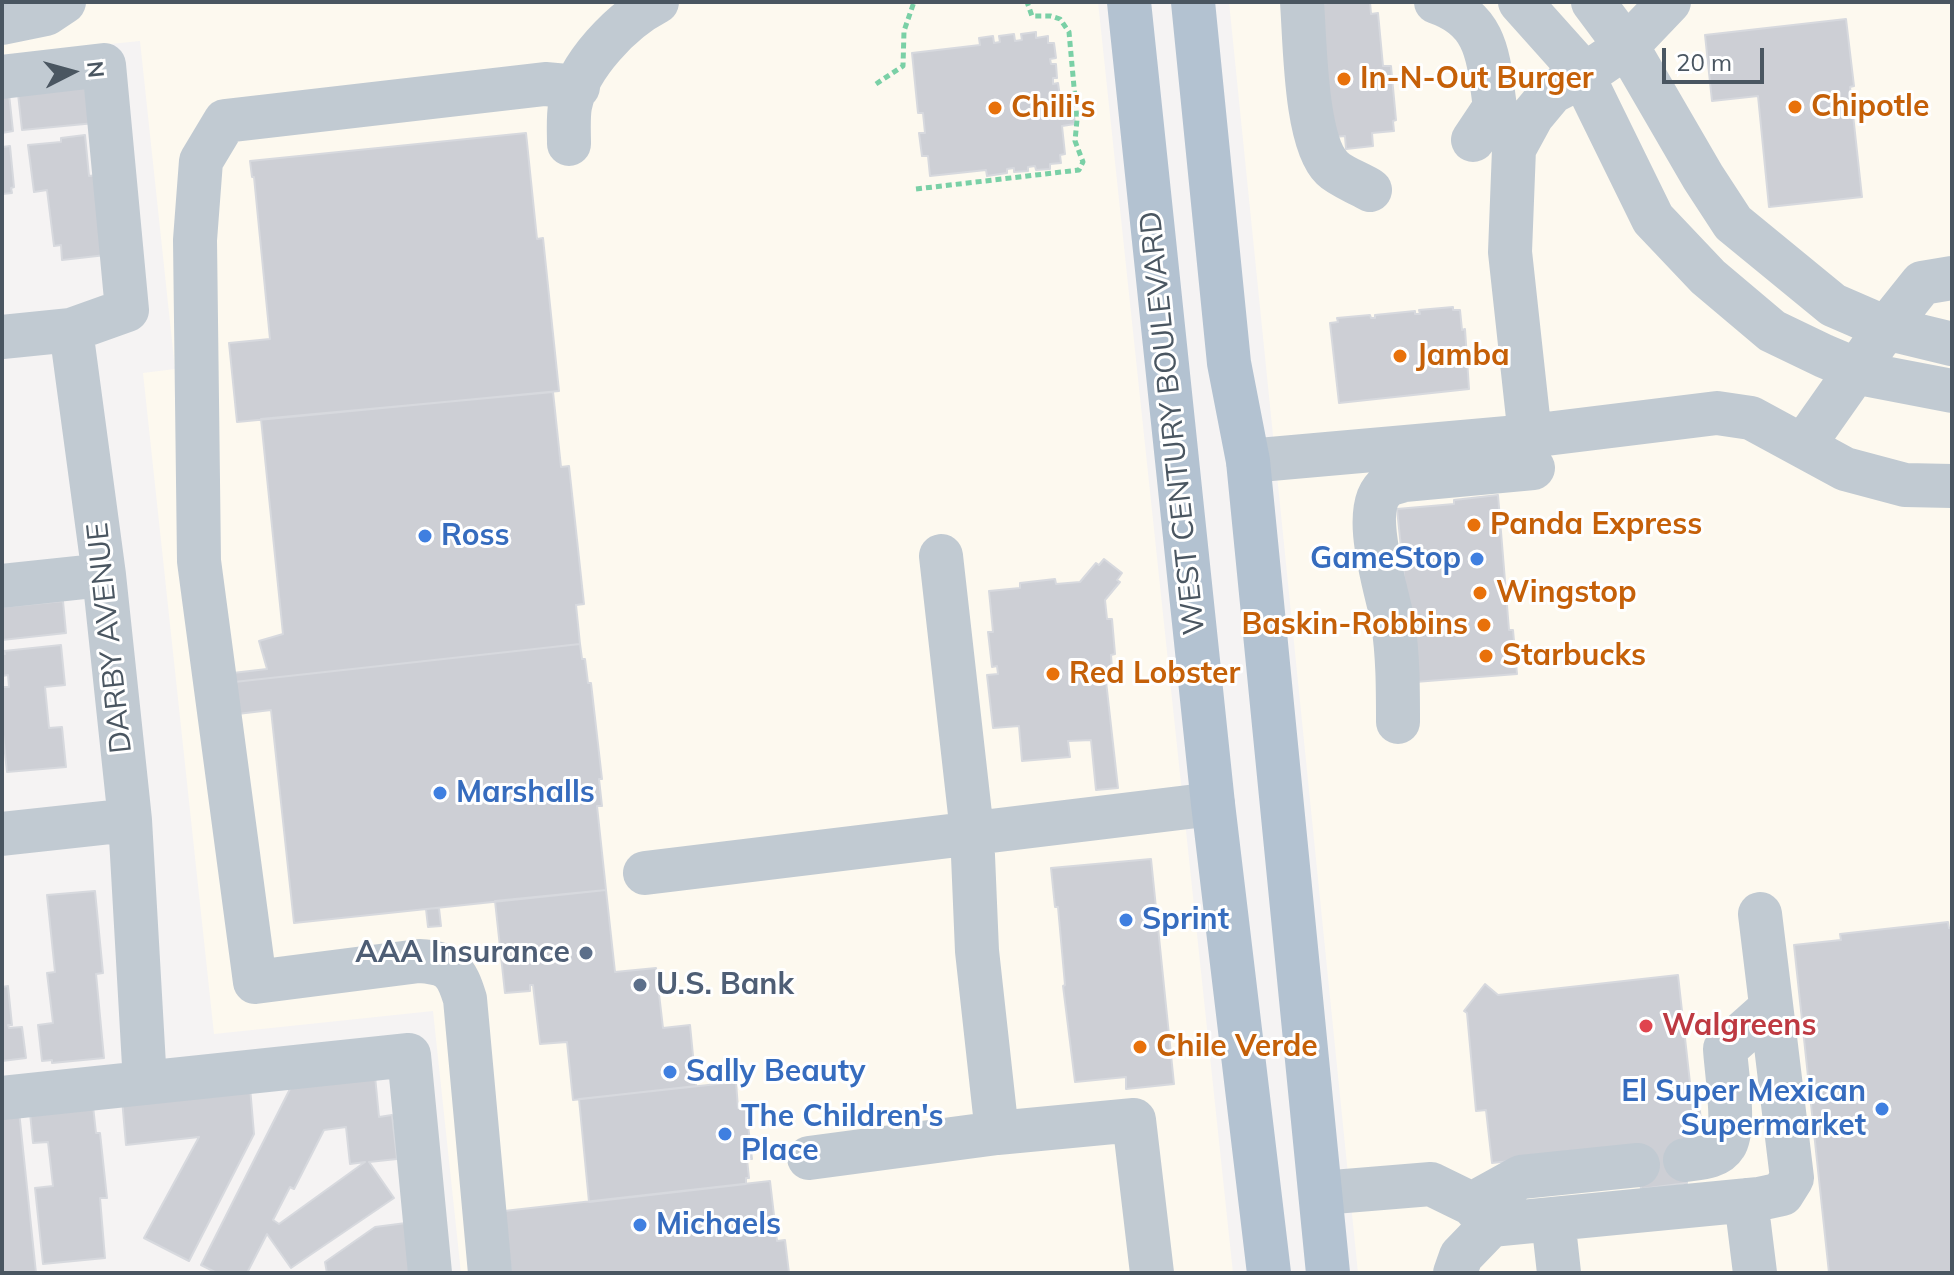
<!DOCTYPE html>
<style>
body{margin:0}
#map{position:relative;width:1954px;height:1275px;overflow:hidden;background:#f5f3f3;font-family:Mulish,sans-serif}
canvas{display:block}
.frame{position:absolute;inset:0;border:4px solid #4a5661;pointer-events:none}
.north{position:absolute;left:32px;top:32px;width:80px;height:80px;-webkit-text-stroke:6px #fff;paint-order:stroke;rotate:84deg;font-size:22px;font-weight:700;line-height:32px;text-align:center;color:#4a5661}
.north::after{content:'';display:block;margin:auto;width:28px;height:36px;background:#4a5661;clip-path:polygon(50% 0,100% 100%,50% 72%,0 100%)}
.scale{position:absolute;left:1662px;top:48px;width:102px;height:36px;box-sizing:border-box;border:4px solid #4a5661;border-top:0;padding-left:10px;font-size:24px;line-height:28px;white-space:nowrap;color:#4a5661;-webkit-text-stroke:6px #fff;paint-order:stroke}
</style>
<div id="map">
<canvas width="1954" height="1275"></canvas>
<div class="frame"></div>
<div class="north">N</div>
<div class="scale">20 m</div>
</div>
<script>
const context = document.querySelector('canvas').getContext('2d');
context.lineJoin = 'round';
function fill(path, color) { context.fillStyle = color; context.fill(path, 'evenodd'); }
function stroke(path, color, width, dash) { context.strokeStyle = color; context.lineWidth = width; context.lineCap = dash ? 'butt' : 'round'; context.setLineDash(dash || []); context.stroke(path); }
function label(font, color, halo, rows, align = 'center') {
  context.font = font + ' Mulish,sans-serif'; context.lineWidth = 6; context.setLineDash([]); context.textBaseline = 'middle'; context.strokeStyle = halo; context.fillStyle = color; for (const [text, x, y, turn = 0] of rows) {
    context.save(); context.translate(x, y); context.rotate((+turn || 0) * Math.PI / 180); context.textAlign = isNaN(turn) ? turn : align; if (halo) context.strokeText(text, 0, 0); context.fillText(text, 0, 0); context.restore();
  }
}
fill(new Path2D(`
 M2 2H1098L1233 1273H461L433 1011 214 1034 143 373 175 369 140 41 2 55Z
 M1229 2H1952V1273H1358Z`), '#fdf9ef');
const building = new Path2D(`
 M1339 2H1370L1371 14 1378 13 1383 66H1391L1396 120 1393 121 1394 131 1372 133 1373 146 1346 149 1345 136 1323 138 1317 4Z
 M1846 19 1854 86 1850 87 1862 197 1769 207 1758 96 1712 101 1705 35Z
 M1036 32V38L1048 36V43H1054L1056 58 1050 59 1051 64H1056L1057 78H1053V84L1058 83 1061 104 1072 102 1075 124 1062 126 1065 154 1060 155 1061 163 1050 164V169L1036 170 1035 166 1028 167V171L1014 172V168L1007 169V173L987 176 986 170 930 176 928 156H922L919 133H925L923 113H918L912 53 980 45 979 38 993 36 994 43 1000 42 999 36 1014 34 1015 41 1022 40 1021 34Z
 M91 86 95 123 22 130 18 94Z
 M9 94 13 131 2 133V95Z
 M526 133 537 239 543 238 559 391 237 422 229 343 270 339 254 177H252L250 161Z
 M85 135 89 176 97 175 106 255 62 260 61 245 54 246 47 190 34 192 28 145 61 142V138Z
 M10 146 14 187 11 188 12 193 2 194V147Z
 M1453 307V310H1460L1462 330 1465 329 1469 389 1339 403 1330 323 1338 322 1337 318 1370 315 1371 318H1375V315L1415 311V314H1420L1419 310Z
 M553 392 561 467 569 466 584 604 576 605 580 644 225 683 224 674 267 669 259 641 283 634 261 419Z
 M1498 495 1509 630H1513L1517 674 1415 682 1397 509 1454 504V500Z
 M1104 559 1122 573 1117 580 1120 582 1105 600 1107 619H1112L1115 654 1111 655 1113 681H1106L1118 788 1096 790 1091 740 1068 741 1070 757 1022 761 1019 726 993 728 987 675 998 674 997 666 992 667 988 632H993L989 591 1020 588V583L1055 579 1056 584 1080 582 1096 563 1099 565Z
 M63 601 66 633 2 640V607Z
 M580 644 582 659H585L588 683H591L602 779H599L602 806H597L606 890 294 923 271 710 229 715 225 683Z
 M61 645 65 685 45 687 49 728 62 727 66 767 7 772 2 725V687H9L8 675 2 676V654H5L4 651Z
 M1151 859 1174 1084 1126 1089V1077L1075 1082 1063 986 1065 985 1058 907H1055L1051 868Z
 M606 890 615 972 656 968 663 1028 690 1025 696 1086 573 1100 567 1042 540 1044 533 985H530V991L505 993 495 901Z
 M95 891 103 973 96 974 104 1058 52 1063V1060L42 1061 38 1025 53 1023 47 973 55 972 47 895Z
 M439 908 441 926 428 927 426 909Z
 M1948 922 1949 928H1952V1273H1829L1794 945 1841 940 1840 934Z
 M1678 975 1691 1092H1698L1701 1121 1694 1122 1696 1141 1683 1142 1687 1183 1641 1189 1636 1147 1492 1163 1486 1110 1476 1111 1467 1013 1464 1011 1485 984 1498 995Z
 M8 986 12 1025H8L9 1028 22 1027 26 1058 2 1061V987Z
 M375 1076 379 1117 392 1115 397 1159 369 1162 394 1198 291 1268 267 1234 247 1273H217L201 1265 292 1085ZM346 1127 350 1164 365 1162 279 1224 273 1220 290 1187 294 1189 324 1130Z
 M736 1082 738 1108H746L752 1159H747L749 1178H746V1184L589 1202 579 1099Z
 M250 1087 254 1134 189 1261 144 1238 199 1137 126 1145 122 1099Z
 M93 1106 96 1133H100L107 1198H100L105 1258 43 1264 35 1188 53 1186 48 1142 33 1143 30 1113Z
 M19 1111 36 1273H2V1113Z
 M770 1181 777 1241 785 1240 789 1273H511L504 1211Z
 M406 1223 411 1273H327L325 1262 375 1227Z`);
fill(building, '#cdcfd5');
stroke(building, '#d7d9de', 2);
stroke(new Path2D(`
 M876 84 903 66 904 31 914 2
 M916 189 1079 170 1083 162 1075 141 1077 120 1069 32 1060 19 1051 16H1032L1027 2`), '#7ad0a6', 5, [6, 4]);
stroke(new Path2D(`
 M1302 2C1305 41 1305 142 1332 168 1341 177 1359 183 1370 190
 M1436 2C1489 20 1488 59 1495 107L1473 140
 M1520 2 1579 68 1653 219 1708 277 1772 331 1824 356 1869 375 1952 391
 M1593 2 1631 53 1703 177 1733 223 1833 305 1886 328 1952 344
 M2 23 46 14 64 2
 M2 77 104 65 127 310 71 330 2 337
 M569 144C569 132 568 118 570 106 578 65 622 20 657 2
 M1530 436 1510 252 1514 149 1532 116 1552 92 1583 76 1627 46 1669 2
 M1803 446 1886 328 1922 283 1952 278
 M1248 461 1530 436 1717 413 1751 418 1845 469 1905 485 1952 486
 M941 556 972 832 977 951 997 1133
 M2 586 104 575
 M1398 722C1398 689 1398 655 1393 623 1388 594 1358 507 1387 486 1391 483 1399 482 1404 480L1533 468
 M130 820 145 1083
 M2 834 130 820 104 575 71 330
 M645 873 1213 804
 M2 1098 409 1055 430 1273
 M809 1158 997 1133 1134 1120 1152 1273
 M1685 1160C1699 1158 1717 1158 1725 1145 1736 1129 1726 1069 1725 1049L1771 1008
 M1321 1193 1431 1184 1472 1204 1491 1225 1759 1199 1782 1194 1792 1178 1760 914
 M1746 1200 1755 1273
 M1472 1204 1521 1177 1638 1165
 M1553 1219 1559 1273
 M490 1273 465 999C456 970 450 963 419 961L255 982 199 561 195 240 201 161 225 121 545 84 578 87
 M1455 1273 1461 1256 1491 1225`), '#c1cad2', 44);
stroke(new Path2D(`
 M1129 2 1213 804 1269 1273
 M1193 2 1229 363 1248 461 1328 1273`), '#b3c2d1', 44);
for (const [x, y, r, color] of [
 [1344,79,8,"#e8710a"],
 [1795,107,8,"#e8710a"],
 [995,108,8,"#e8710a"],
 [1400,356,8,"#e8710a"],
 [1474,525,8,"#e8710a"],
 [425,536,8,"#3f7fe0"],
 [1477,559,8,"#3f7fe0"],
 [1480,593,8,"#e8710a"],
 [1484,625,8,"#e8710a"],
 [1486,656,8,"#e8710a"],
 [1053,674,8,"#e8710a"],
 [440,793,8,"#3f7fe0"],
 [1126,920,8,"#3f7fe0"],
 [586,953,8,"#5c6f8a"],
 [640,985,8,"#5c6f8a"],
 [1646,1026,8,"#e0444e"],
 [1140,1047,8,"#e8710a"],
 [670,1072,8,"#3f7fe0"],
 [1882,1109,8,"#3f7fe0"],
 [725,1134,8,"#3f7fe0"],
 [640,1225,8,"#3f7fe0"]
]) { const dot = new Path2D(); dot.arc(x, y, r, 0, 2 * Math.PI); context.fillStyle = color; context.fill(dot); stroke(dot, '#fff', 3); }
label('bold 30px', '#c56008', '#fff', [
 ["In-N-Out Burger",1360,79],
 ["Chipotle",1811,107],
 ["Chili's",1011,108],
 ["Jamba",1416,356],
 ["Panda Express",1490,525],
 ["Wingstop",1496,593],
 ["Baskin-Robbins",1468,625,"right"],
 ["Starbucks",1502,656],
 ["Red Lobster",1069,674],
 ["Chile Verde",1156,1047]
], 'left');
label('30px', '#4a5661', '#fff', [
 ["WEST CENTURY BOULEVARD",1173,423,-96],
 ["DARBY AVENUE",110,638,-96]
]);
label('bold 30px', '#366cbe', '#fff', [
 ["Ross",441,536],
 ["GameStop",1461,559,"right"],
 ["Marshalls",456,793],
 ["Sprint",1142,920],
 ["Sally Beauty",686,1072],
 ["El Super Mexican",1866,1092,"right"],
 ["Supermarket",1866,1126,"right"],
 ["The Children's",741,1117],
 ["Place",741,1151],
 ["Michaels",656,1225]
], 'left');
label('bold 30px', '#4e5e75', '#fff', [
 ["AAA Insurance",570,953],
 ["U.S. Bank",656,985,"left"]
], 'right');
label('bold 30px', '#be3a42', '#fff', [
 ["Walgreens",1662,1026]
], 'left');
</script>
